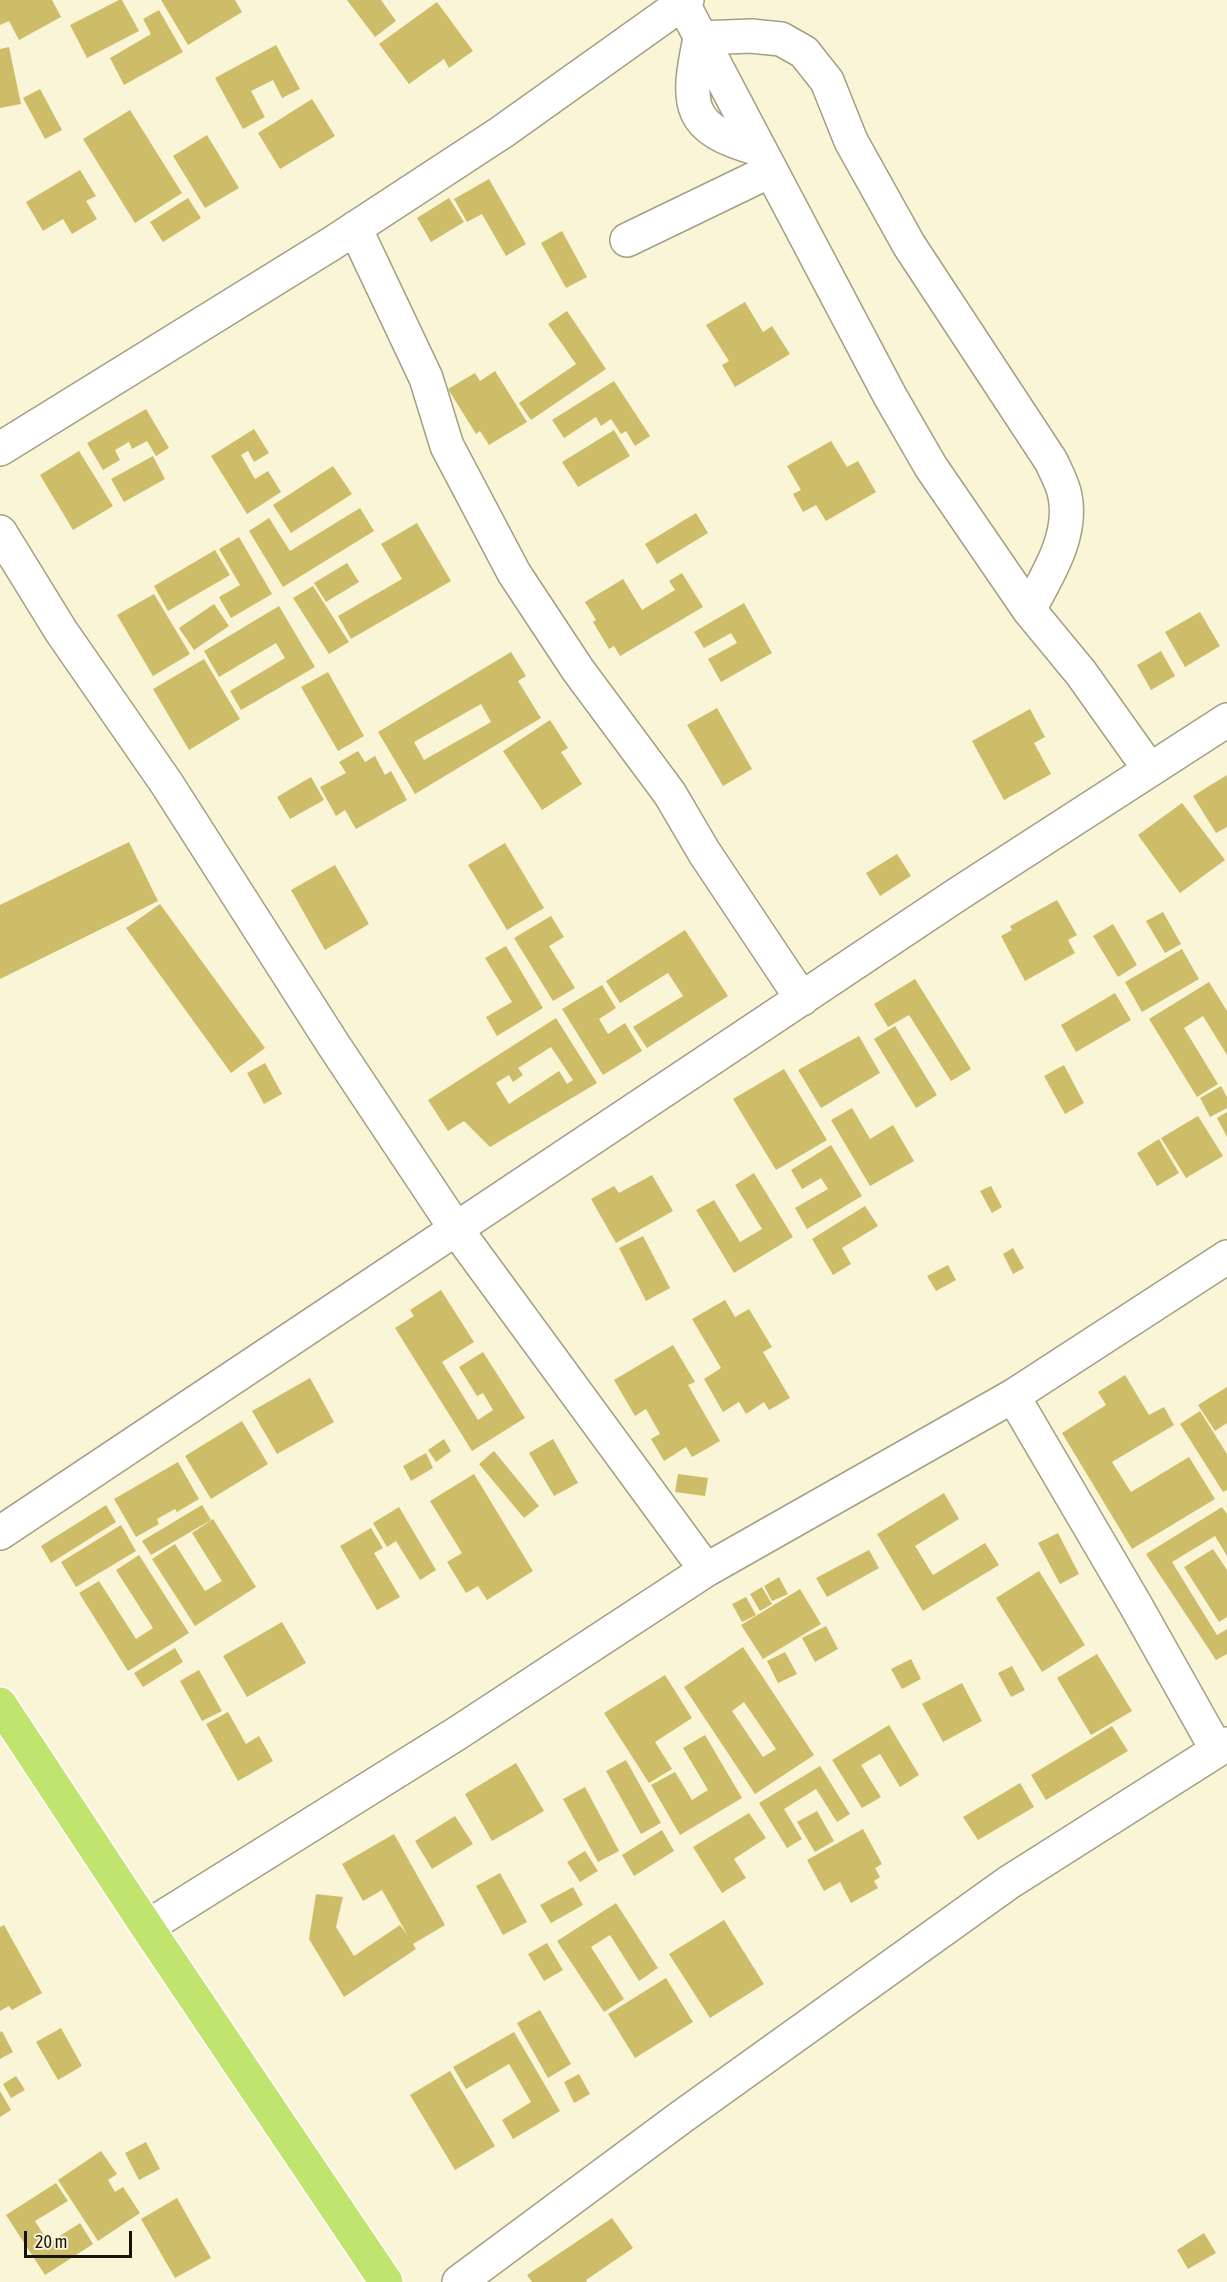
<!DOCTYPE html>
<style>
body{margin:0}
#map{position:relative;width:1227px;height:2282px;overflow:hidden;background:#faf5d7;font-family:"Asap Condensed",sans-serif}
canvas{display:block}
.scale{position:absolute;left:24px;top:2231px;width:108px;height:27px;box-sizing:border-box;border:3px solid #161409;border-top:0;padding-left:8px;font-size:18px;line-height:21px;white-space:nowrap;color:#161409;-webkit-text-stroke:4px #faf5d7;paint-order:stroke}
</style>
<div id="map">
<canvas width="1227" height="2282"></canvas>
<div class="scale">20 m</div>
</div>
<script>
const context = document.querySelector('canvas').getContext('2d');
context.lineJoin = 'round';
function fill(path, color) { context.fillStyle = color; context.fill(path, 'evenodd'); }
function stroke(path, color, width, dash) { context.strokeStyle = color; context.lineWidth = width; context.lineCap = dash ? 'butt' : 'round'; context.setLineDash(dash || []); context.stroke(path); }
fill(new Path2D(`
 M0 0H52L61 17 19 40 9 21 0 25Z
 M119 0H122L139 31 87 58 70 25Z
 M161 0H235L242 12 188 45Z
 M347 0H381L396 21 375 37Z
 M437 2 473 51 449 68 444 59 409 84 379 44Z
 M159 10 183 52 124 85 110 58 151 34 143 19Z
 M276 45 300 89 282 98 273 80 251 91 265 117 243 129 215 78Z
 M9 47 21 104 0 108V49Z
 M40 89 62 130 45 139 23 98Z
 M312 99 335 136 280 169 258 133Z
 M130 110 182 193 135 223 83 139Z
 M207 135 239 188 205 208 173 156Z
 M80 170 96 196 86 201 97 219 72 234 63 219 43 231 26 202Z
 M489 179 526 244 506 256 482 214 467 222 454 199Z
 M188 198 201 218 163 242 150 222Z
 M449 198 464 222 431 242 417 218Z
 M562 231 587 277 566 288 541 243Z
 M745 302 763 332 772 326 790 354 735 387 722 365 729 361 706 325Z
 M567 311 606 369 531 420 519 403 576 364 548 324Z
 M495 371 527 422 489 445 480 431 476 434 448 389 475 373 480 381Z
 M614 381 650 436 635 446 626 431 621 434 611 419 601 426 596 417 564 438 552 420Z
 M146 409 169 448 156 456 147 441 132 449 129 442 115 450 120 460 103 470 87 443Z
 M254 429 269 453 254 462 248 451 241 455 255 479 268 471 281 492 247 514 211 456Z
 M614 430 630 456 578 487 562 462Z
 M831 441 847 467 858 461 876 492 826 521 816 505 803 512 793 494 801 490 787 466Z
 M79 451 113 506 73 530 40 475Z
 M153 456 165 479 124 502 111 479Z
 M333 466 352 494 291 533 273 505Z
 M360 508 374 531 283 587 249 531 269 518 290 551Z
 M696 513 708 533 657 564 645 544Z
 M417 523 451 581 351 639 338 616 402 579 381 544Z
 M239 537 272 594 231 618 219 597 240 585 219 549Z
 M215 550 230 575 168 611 154 586Z
 M347 563 359 582 326 602 314 583Z
 M682 573 703 607 620 656 614 646 609 649 593 622 596 620 585 602 623 579 642 610 675 590 669 581Z
 M313 586 349 642 329 654 293 598Z
 M154 594 190 654 153 676 117 615Z
 M744 603 772 653 721 682 708 659 737 643 731 633 704 648 694 632Z
 M214 604 229 626 194 650 179 628Z
 M279 606 315 667 241 710 230 691 285 658 276 643 219 677 204 651Z
 M1200 612 1220 646 1185 667 1165 632Z
 M1161 651 1175 676 1151 690 1137 665Z
 M511 652 526 676 518 681 541 718 415 794 378 732ZM481 704 491 722 424 760 414 742Z
 M204 659 240 719 189 750 153 689Z
 M328 672 364 736 338 751 301 687Z
 M717 708 752 769 723 786 687 725Z
 M1030 709 1045 737 1034 743 1051 774 1004 800 972 741Z
 M550 720 568 748 561 752 582 784 542 810 503 751Z
 M358 751 365 762 375 756 385 775 391 771 407 800 356 829 345 810 336 816 320 787 346 773 339 762Z
 M1227 775V827L1216 833 1193 796Z
 M311 777 324 800 290 819 277 797Z
 M1182 803 1225 860 1180 893 1138 835Z
 M129 842 158 901 0 979V905Z
 M505 843 544 908 507 930 468 865Z
 M897 854 911 876 880 896 866 873Z
 M335 865 369 924 325 950 291 890Z
 M1057 900 1077 935 1068 940 1075 953 1025 981 1001 936 1012 930 1010 926Z
 M160 904 265 1048 231 1073 126 928Z
 M1163 912 1181 944 1165 953 1146 921Z
 M551 916 564 937 549 946 575 988 553 1001 514 938Z
 M1113 924 1137 965 1118 977 1093 936Z
 M685 930 728 996 647 1048 633 1027 683 996 668 973 620 1003 606 981Z
 M506 946 543 1008 497 1036 486 1017 512 1002 485 958Z
 M1182 949 1199 979 1142 1012 1125 982Z
 M915 979 971 1069 951 1081 909 1015 888 1027 874 1004Z
 M1209 982 1227 1011V1055L1203 1016 1184 1028 1218 1084 1197 1097 1149 1019Z
 M602 985 616 1008 599 1019 608 1034 625 1023 642 1051 603 1075 562 1009Z
 M1115 993 1131 1020 1076 1052 1061 1025Z
 M556 1018 597 1083 490 1147 464 1121 448 1131 428 1100ZM551 1047 573 1080 567 1084 559 1071 509 1104 496 1083 509 1075 513 1082 523 1075 518 1068Z
 M895 1026 937 1095 916 1108 874 1039Z
 M859 1036 880 1073 821 1108 798 1070Z
 M265 1063 282 1094 264 1104 247 1073Z
 M1064 1065 1084 1103 1065 1114 1044 1076Z
 M784 1069 827 1140 776 1170 733 1099Z
 M1221 1086 1227 1097V1108L1210 1117 1200 1098Z
 M852 1108 870 1139 893 1125 914 1161 870 1186 831 1120Z
 M1227 1112V1137L1217 1118Z
 M1198 1116 1223 1156 1186 1178 1161 1138Z
 M1159 1139 1179 1173 1157 1186 1137 1153Z
 M831 1145 862 1196 807 1229 795 1208 828 1189 821 1178 802 1189 791 1170Z
 M754 1173 793 1237 734 1273 696 1210 714 1200 740 1242 762 1229 735 1185Z
 M652 1175 673 1211 616 1243 591 1199 614 1186 619 1193Z
 M991 1186 1002 1207 992 1213 980 1191Z
 M865 1206 878 1226 842 1248 851 1264 833 1275 812 1239Z
 M643 1236 670 1288 646 1301 619 1248Z
 M1013 1248 1024 1268 1013 1274 1003 1254Z
 M948 1265 956 1280 936 1291 927 1276Z
 M441 1290 474 1342 442 1362 478 1420 493 1410 483 1393 477 1396 459 1367 483 1352 525 1418 472 1451 395 1328 414 1316 410 1310Z
 M725 1300 735 1317 749 1309 772 1347 763 1352 790 1398 769 1410 764 1402 746 1414 739 1402 723 1412 704 1379 721 1368 692 1319Z
 M673 1345 695 1382 688 1385 720 1441 692 1457 686 1447 664 1461 651 1439 660 1434 646 1409 635 1416 614 1380Z
 M1125 1375 1149 1415 1164 1407 1174 1425 1112 1462 1131 1492 1189 1457 1215 1499 1132 1549 1062 1433 1106 1405 1098 1392Z
 M310 1378 334 1422 277 1454 252 1411Z
 M1227 1387V1423L1215 1431 1198 1405Z
 M1200 1411 1227 1454V1490L1223 1492 1180 1424Z
 M242 1421 268 1464 211 1499 185 1456Z
 M444 1439 451 1451 436 1462 428 1450Z
 M553 1439 578 1483 554 1496 529 1453Z
 M494 1451 539 1506 524 1518 479 1464Z
 M426 1453 433 1468 411 1481 403 1466Z
 M178 1462 199 1499 177 1512 175 1509 157 1519 159 1524 136 1537 114 1499Z
 M474 1474 533 1571 487 1600 478 1586 466 1593 447 1562 462 1553 430 1501Z
 M678 1474 708 1478 705 1496 675 1492Z
 M944 1493 959 1519 915 1546 933 1575 985 1543 999 1565 923 1611 877 1534Z
 M106 1505 116 1522 51 1563 41 1546Z
 M202 1505 211 1520 151 1555 142 1541Z
 M399 1507 436 1570 420 1580 396 1541 387 1547 373 1523Z
 M1222 1507 1227 1514V1556L1215 1536 1172 1562 1217 1635 1227 1629V1654L1216 1660 1146 1554Z
 M213 1519 256 1587 195 1626 152 1559 175 1544 205 1591 222 1581 192 1533Z
 M121 1525 136 1551 76 1587 61 1562Z
 M371 1528 383 1548 374 1553 400 1597 377 1610 340 1546Z
 M1058 1533 1079 1574 1060 1584 1038 1543Z
 M1213 1549 1227 1570V1617L1219 1622 1184 1567Z
 M869 1550 879 1568 827 1597 816 1578Z
 M139 1555 189 1633 128 1671 79 1593 99 1581 136 1639 153 1628 116 1570Z
 M1039 1571 1085 1645 1042 1672 996 1598Z
 M779 1577 788 1594 772 1601 764 1586Z
 M762 1587 772 1604 760 1611 750 1594Z
 M800 1589 821 1624 763 1659 741 1625Z
 M746 1597 756 1615 742 1622 732 1604Z
 M282 1622 306 1663 247 1697 223 1656Z
 M826 1626 838 1649 815 1662 802 1638Z
 M743 1647 814 1755 755 1794 684 1687ZM744 1702 776 1749 763 1757 732 1711Z
 M175 1648 183 1662 143 1687 134 1673Z
 M785 1652 797 1674 778 1683 767 1661Z
 M1097 1654 1132 1711 1091 1735 1057 1678Z
 M911 1659 921 1679 902 1689 891 1669Z
 M1012 1666 1025 1690 1011 1697 998 1673Z
 M199 1670 222 1711 202 1721 180 1681Z
 M665 1675 692 1718 655 1742 672 1769 649 1783 604 1713Z
 M962 1683 982 1721 943 1742 922 1704Z
 M228 1712 246 1744 259 1736 273 1761 238 1781 206 1724Z
 M889 1725 919 1775 900 1787 880 1754 861 1765 881 1797 862 1808 832 1760Z
 M1112 1726 1128 1751 1046 1800 1031 1775Z
 M705 1735 742 1798 680 1835 651 1785 675 1772 692 1800 708 1790 683 1748Z
 M626 1760 661 1823 641 1834 606 1771Z
 M516 1763 544 1811 492 1841 465 1794Z
 M820 1766 850 1814 837 1822 816 1789 784 1809 802 1839 787 1848 759 1803Z
 M1020 1783 1034 1807 978 1840 963 1817Z
 M585 1787 619 1851 598 1862 563 1799Z
 M817 1811 834 1841 815 1852 797 1822Z
 M749 1813 766 1838 734 1859 746 1878 722 1893 693 1847Z
 M455 1816 473 1844 432 1869 415 1841Z
 M863 1829 882 1864 875 1868 880 1877 874 1881 878 1888 851 1903 840 1882 824 1891 807 1860Z
 M662 1830 674 1851 634 1876 622 1855Z
 M394 1834 445 1925 413 1944 416 1949 344 1997 309 1939 316 1894 343 1897 336 1927 354 1956 400 1925 408 1936 382 1890 363 1901 342 1864Z
 M585 1851 598 1871 580 1882 567 1862Z
 M500 1873 527 1922 503 1935 476 1886Z
 M573 1887 583 1905 551 1923 540 1905Z
 M616 1903 658 1968 639 1981 610 1935 591 1947 624 1999 604 2012 557 1941Z
 M724 1920 764 1984 710 2018 669 1954Z
 M4 1925 42 1993 12 2010 9 2006 0 2011V1927Z
 M547 1943 563 1970 544 1981 528 1954Z
 M666 1978 693 2022 635 2058 608 2014Z
 M540 2010 571 2064 548 2078 517 2023Z
 M61 2028 82 2066 58 2080 36 2042Z
 M2 2031 13 2052 0 2059V2032Z
 M514 2032 560 2111 513 2139 502 2120 531 2102 509 2064 466 2089 453 2067Z
 M450 2071 495 2146 455 2170 410 2095Z
 M579 2074 590 2094 574 2103 564 2082Z
 M16 2076 25 2090 11 2098 3 2084Z
 M0 2091 11 2110 0 2117Z
 M146 2142 160 2169 139 2180 125 2153Z
 M101 2151 117 2174 108 2180 115 2192 123 2187 140 2213 98 2241 58 2180Z
 M56 2183 68 2201 35 2221 49 2243 80 2223 93 2244 45 2275 6 2215Z
 M177 2198 211 2258 175 2278 141 2219Z
 M612 2218 633 2248 586 2280 587 2282H532L527 2275Z
 M1204 2233 1216 2253 1188 2269 1177 2250Z`), '#cdbd69');
const street = new Path2D(`
 M681 0 890 396 931 467 1029 610 1081 673 1150 770
 M759 149C686 129 686 106 700 38L751 36 781 39 804 52 827 81 851 141 909 245 1051 461C1056 472 1063 484 1065 496 1073 537 1047 575 1029 610
 M355 228 426 378 447 446 514 573 578 670 670 794 704 852 802 999
 M627 240 770 171
 M0 449 331 244 502 132 687 0
 M0 532 61 631 167 784 333 1044 456 1229 706 1570
 M1013 1396 1135 1604 1217 1750
 M0 1533 958 894 1227 720
 M147 1927 456 1734 706 1570 1013 1396 1227 1257
 M459 2282 680 2118 1008 1883 1227 1744`);
const highway = new Path2D(`
 M0 1704 147 1927 386 2282`);
stroke(street, '#a49f83', 36);
stroke(highway, '#fff', 36);
stroke(street, '#fff', 33);
stroke(highway, '#c0e46e', 33);
</script>
